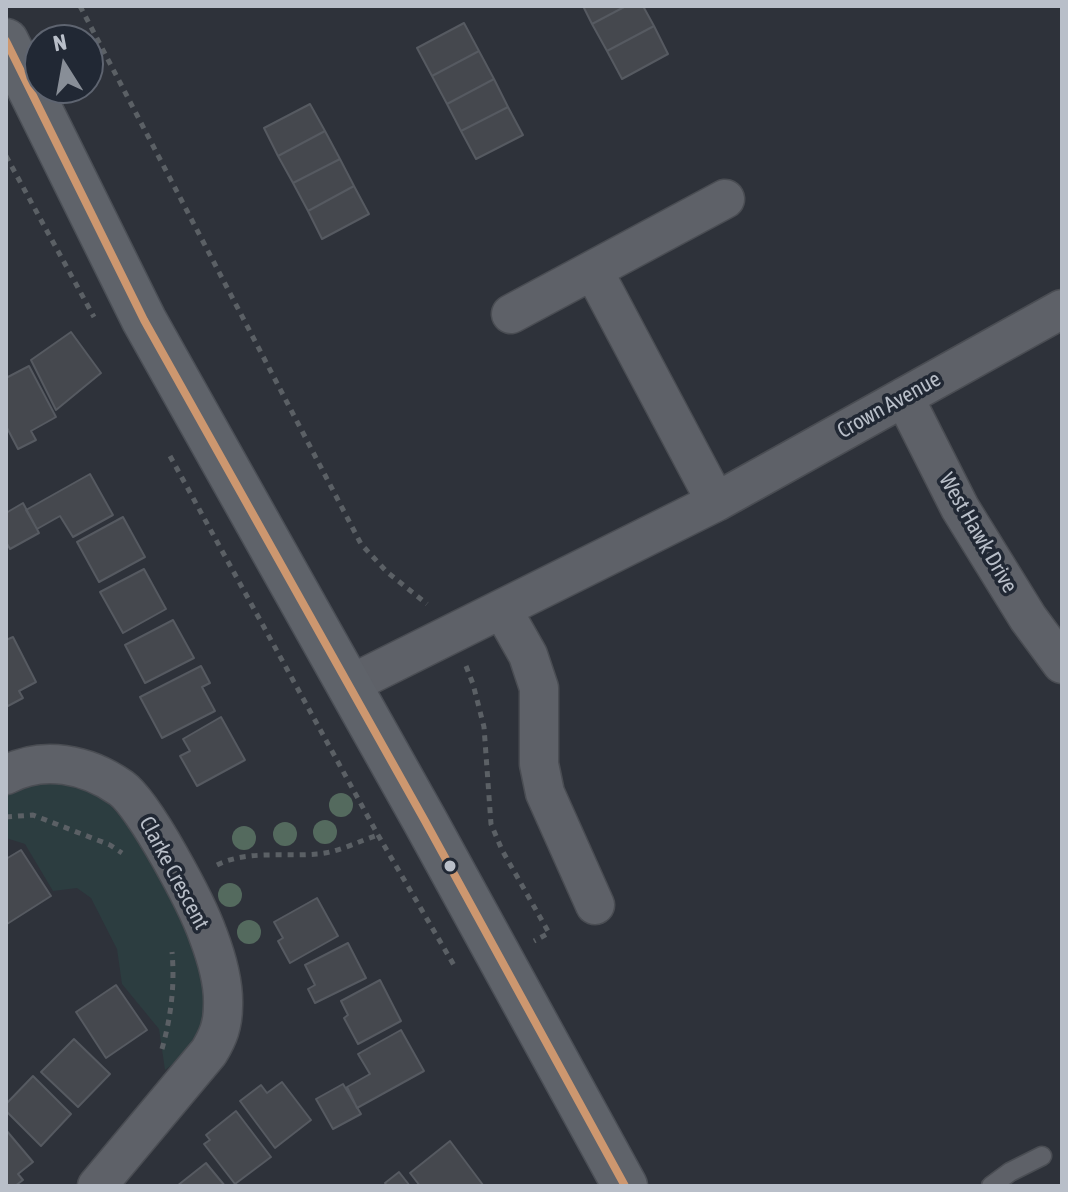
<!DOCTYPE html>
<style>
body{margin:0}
#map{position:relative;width:1068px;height:1192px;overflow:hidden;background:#2e323a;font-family:"Asap Condensed",sans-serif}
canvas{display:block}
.frame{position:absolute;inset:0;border:8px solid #b9bfc9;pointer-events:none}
.north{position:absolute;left:24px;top:24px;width:80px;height:80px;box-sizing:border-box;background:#212834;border:2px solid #5e6470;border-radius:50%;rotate:349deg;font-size:22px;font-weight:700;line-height:32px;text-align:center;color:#b9bfc9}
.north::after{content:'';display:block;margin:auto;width:28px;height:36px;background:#888e97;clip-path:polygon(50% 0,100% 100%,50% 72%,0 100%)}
</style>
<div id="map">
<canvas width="1068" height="1192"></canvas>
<div class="frame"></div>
<div class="north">N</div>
</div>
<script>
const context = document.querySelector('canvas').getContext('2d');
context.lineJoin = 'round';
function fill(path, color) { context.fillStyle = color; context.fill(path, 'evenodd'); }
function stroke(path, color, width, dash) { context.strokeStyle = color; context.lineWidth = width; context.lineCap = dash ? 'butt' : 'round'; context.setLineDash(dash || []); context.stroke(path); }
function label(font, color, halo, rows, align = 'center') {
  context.font = font + ' "Asap Condensed",sans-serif'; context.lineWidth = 7; context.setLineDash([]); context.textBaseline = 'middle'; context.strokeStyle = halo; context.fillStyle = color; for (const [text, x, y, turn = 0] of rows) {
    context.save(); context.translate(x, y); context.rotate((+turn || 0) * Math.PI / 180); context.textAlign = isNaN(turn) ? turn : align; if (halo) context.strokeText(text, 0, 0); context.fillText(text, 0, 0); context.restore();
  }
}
fill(new Path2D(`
 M43 781C62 783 78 785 96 795 120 808 135 838 149 861 188 924 246 1014 165 1070L159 1029 122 984 117 949 91 898 77 888 53 891 25 844 6 838V793Z`), '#2c3d40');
const building = new Path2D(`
 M583 6H626L592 24Z
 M626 6H643L654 26 607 51 592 24Z
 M464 23 479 51 432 76 417 48Z
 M654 26 668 54 622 79 607 51Z
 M479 51 494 79 447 104 432 76Z
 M494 79 508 107 461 131 447 104Z
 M310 104 325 131 278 156 264 128Z
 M508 107 523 135 476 159 461 131Z
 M325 131 340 159 293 183 278 156Z
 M340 159 354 186 308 211 293 183Z
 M354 186 369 214 322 239 308 211Z
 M71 332 101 373 56 410 31 360Z
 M29 366 56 417 31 431 36 440 18 449 6 426V378Z
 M90 474 113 515 73 537 60 516 37 529 26 510Z
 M23 503 39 533 10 549 6 542V513Z
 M123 517 145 557 99 582 77 542Z
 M144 569 166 609 123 633 100 592Z
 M173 620 194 658 145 683 125 645Z
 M13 637 36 682 19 691 23 698 6 707V640Z
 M201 666 210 683 202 687 215 711 162 738 140 697Z
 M221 717 245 760 197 786 180 756 190 751 183 739Z
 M21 850 51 896 7 924 6 859Z
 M317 898 338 936 290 963 278 941 283 938 274 922Z
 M348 943 366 978 315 1003 308 989 315 985 305 965Z
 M380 980 401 1021 358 1044 344 1018 348 1015 341 1001Z
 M116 985 147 1030 106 1058 76 1012Z
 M401 1030 424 1071 357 1108 347 1087 370 1074 358 1054Z
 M74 1039 110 1074 78 1107 41 1072Z
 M33 1076 71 1114 41 1146 6 1111V1104Z
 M282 1082 311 1120 275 1148 240 1101 261 1085 267 1093Z
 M343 1084 361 1114 333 1129 316 1099Z
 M236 1111 271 1157 235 1184 204 1144 210 1140 206 1135Z
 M6 1130 33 1162 18 1174 23 1180 15 1186H6Z
 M450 1141 483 1185 482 1186H420L410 1173Z
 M206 1163 225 1186H177Z
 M399 1172 410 1186H387L385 1183Z`);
fill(building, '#45484e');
stroke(building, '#565a61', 2);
const service = new Path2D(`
 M991 1186 1010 1172 1042 1156`);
const minor = new Path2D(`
 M593 270 716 502
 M511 314 725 199
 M904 397 960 508 1028 618 1062 664
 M502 609 528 655 539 688V764L545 793 595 905
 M349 685 716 502 1062 309
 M6 775C43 755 87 764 121 788 145 805 197 904 208 935 216 956 224 983 223 1006 223 1025 218 1037 209 1052L97 1186`);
const primary = new Path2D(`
 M6 41 144 320 425 821 625 1186`);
stroke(service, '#4a4d53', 21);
stroke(minor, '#4a4d53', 41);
stroke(primary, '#4b4f56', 47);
stroke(new Path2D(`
 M80 6 361 544 387 572 427 604
 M6 156 94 317
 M170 456 378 835 455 967
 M466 666 473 684 484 727 491 824 502 850 549 933 534 941
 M6 817 33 815 110 845 122 853
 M217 865C247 850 284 857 317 854 337 853 359 841 378 835
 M162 1049C171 1017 175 985 172 952`), '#5b6065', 5, [6, 6]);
stroke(service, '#5e6168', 18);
stroke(minor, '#5e6168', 38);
stroke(primary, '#5f636a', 44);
stroke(new Path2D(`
 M6 41 144 320 425 821 625 1186`), '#cd976f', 8);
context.fillStyle = '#546a5e';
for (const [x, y] of [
 [341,805],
 [325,832],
 [285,834],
 [244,838],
 [230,895],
 [249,932]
]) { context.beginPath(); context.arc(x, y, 12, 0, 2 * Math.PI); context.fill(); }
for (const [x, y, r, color] of [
 [450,866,7,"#b9bfc9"]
]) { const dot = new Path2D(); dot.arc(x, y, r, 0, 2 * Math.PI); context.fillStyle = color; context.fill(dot); stroke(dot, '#212834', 3); }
label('22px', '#b9bfc9', '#212834', [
 ["Crown Avenue",889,405,-29],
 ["West Hawk Drive",978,533,60],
 ["Clarke Crescent",174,873,62]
]);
</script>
